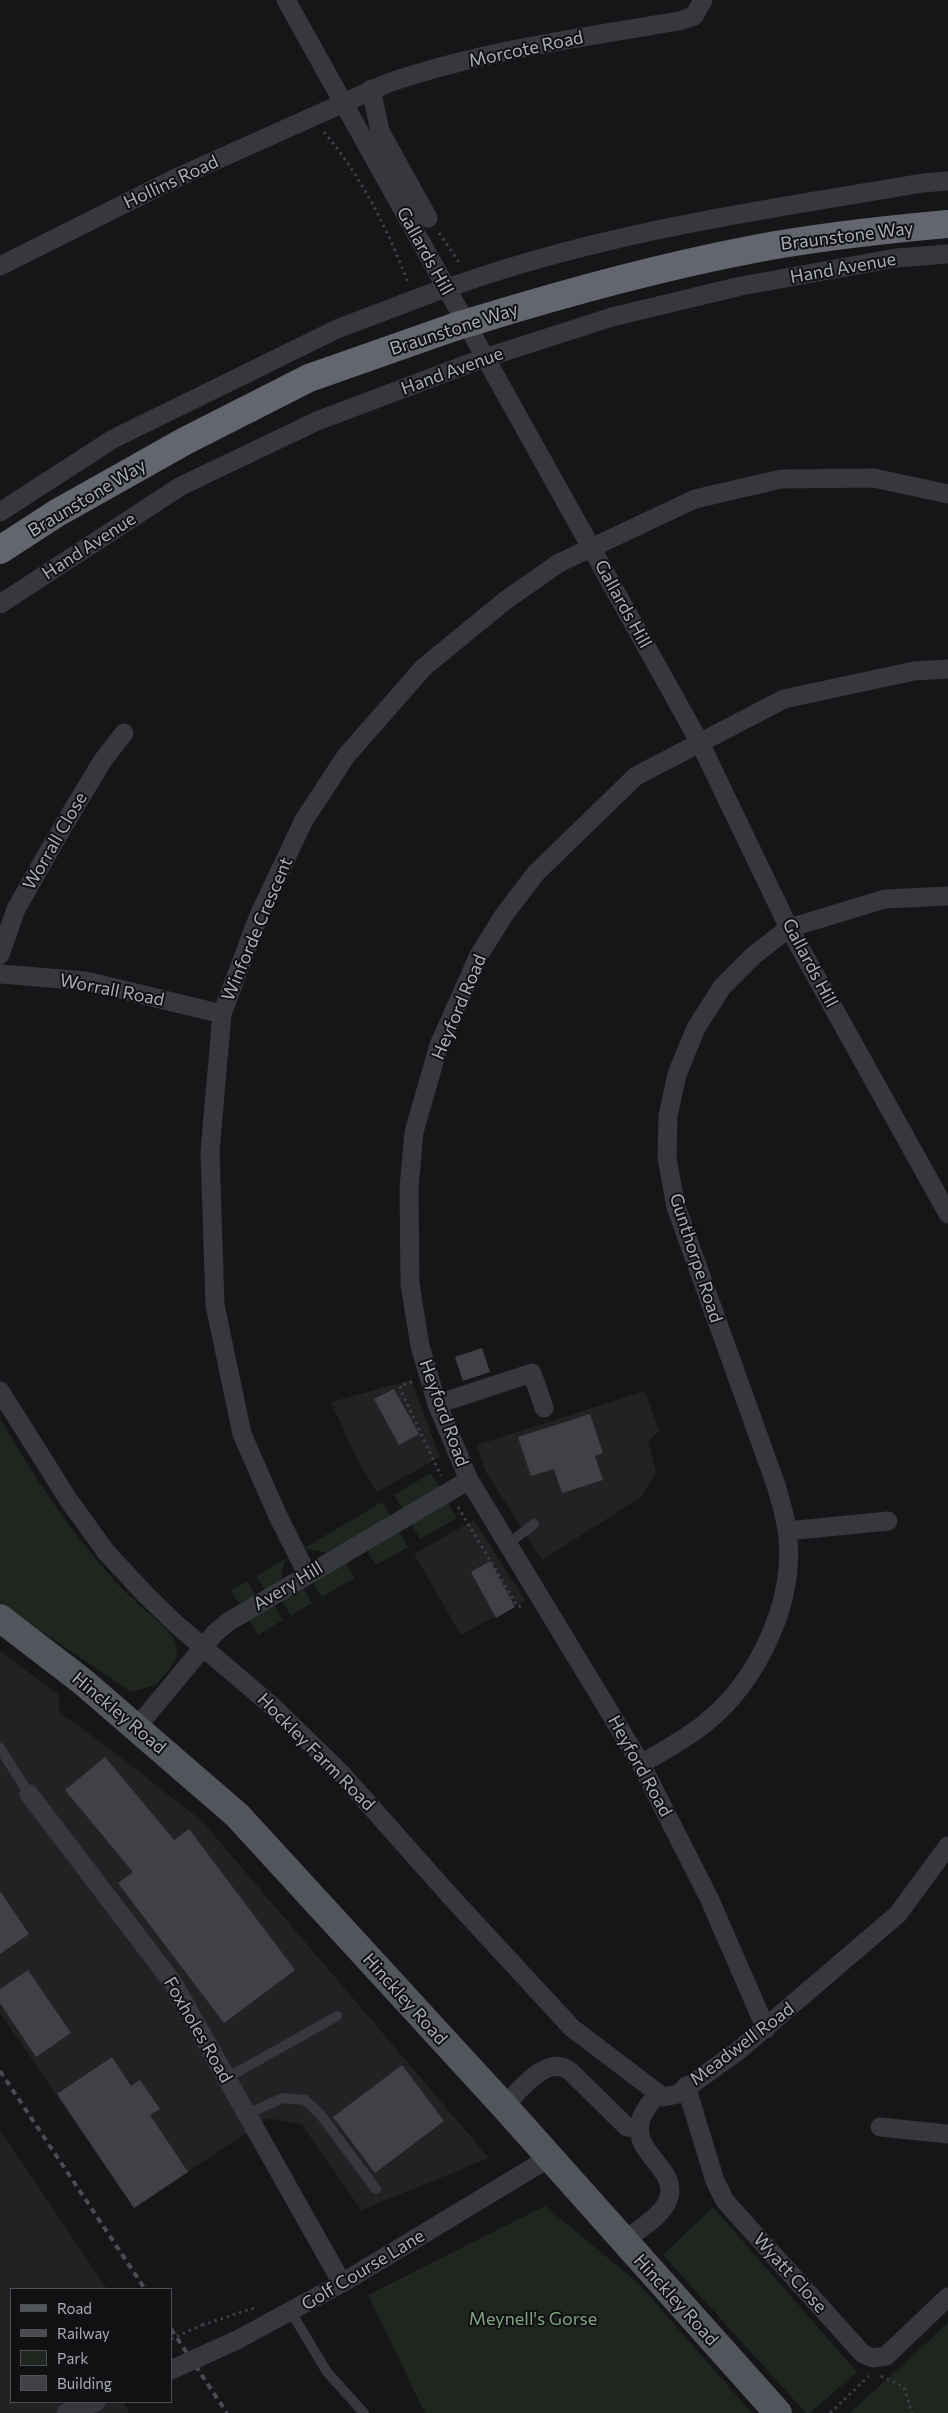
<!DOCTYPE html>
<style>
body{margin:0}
#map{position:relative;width:948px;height:2413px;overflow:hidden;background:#161618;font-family:Commissioner,sans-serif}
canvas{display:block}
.legend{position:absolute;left:10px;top:2288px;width:162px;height:115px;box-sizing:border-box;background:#111113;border:1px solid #4d4f55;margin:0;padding:6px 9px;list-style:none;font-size:15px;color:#a8adb8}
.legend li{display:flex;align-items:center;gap:10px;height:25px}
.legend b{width:25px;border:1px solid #4d4f55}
</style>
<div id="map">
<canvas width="948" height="2413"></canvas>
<ul class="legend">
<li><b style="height:6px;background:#53555c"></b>Road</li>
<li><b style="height:6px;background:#4a4c52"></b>Railway</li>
<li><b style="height:14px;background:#1e261f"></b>Park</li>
<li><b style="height:14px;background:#404145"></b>Building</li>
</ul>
</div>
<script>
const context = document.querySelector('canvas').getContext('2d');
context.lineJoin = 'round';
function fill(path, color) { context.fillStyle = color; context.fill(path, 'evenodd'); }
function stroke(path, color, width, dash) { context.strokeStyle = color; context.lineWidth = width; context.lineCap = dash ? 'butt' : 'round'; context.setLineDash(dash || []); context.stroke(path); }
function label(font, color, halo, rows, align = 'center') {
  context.font = font + ' Commissioner,sans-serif'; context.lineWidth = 4; context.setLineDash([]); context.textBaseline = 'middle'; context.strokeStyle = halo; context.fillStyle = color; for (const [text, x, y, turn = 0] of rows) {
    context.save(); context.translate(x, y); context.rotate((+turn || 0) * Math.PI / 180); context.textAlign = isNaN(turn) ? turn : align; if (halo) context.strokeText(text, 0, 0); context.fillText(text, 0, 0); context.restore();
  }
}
fill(new Path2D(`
 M411 1380 440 1457 377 1492 356 1457 331 1402Z
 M645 1391 659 1431 648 1441 656 1472 641 1497 542 1560 486 1472 477 1445Z
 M474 1520 525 1600 461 1635 414 1554Z
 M0 1651 58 1694 60 1713 111 1750 202 1821 489 2158 361 2210 302 2125 268 2118 134 2208 0 2013Z
 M0 2130 107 2289H11V2402H123L129 2413H0Z`), '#222225');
fill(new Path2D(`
 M0 1418C32 1475 71 1532 115 1581 131 1599 151 1614 168 1631L175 1641 177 1651 175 1662 156 1685 131 1692 0 1603Z
 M431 1473 440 1488 403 1510 394 1495Z
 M382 1502 391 1517 329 1553 304 1548Z
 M448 1503 457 1518 420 1539 411 1524Z
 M399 1531 408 1547 376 1565 367 1550Z
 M285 1559 280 1582 265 1590 256 1576Z
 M346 1563 355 1578 322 1597 313 1582Z
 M247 1581 256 1596 240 1605 231 1590Z
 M303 1588 312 1603 291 1616 282 1601Z
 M274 1605 283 1620 258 1635 249 1620Z
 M545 2206 638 2283 752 2413H425L368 2295Z
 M713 2207 857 2372 810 2413H806L663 2255Z
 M948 2323V2413H850Z`), '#1e261f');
fill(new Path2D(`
 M482 1348 490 1372 463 1381 455 1357Z
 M394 1389 419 1434 399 1445 374 1399Z
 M590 1414 603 1453 595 1456 603 1480 562 1493 554 1469 531 1476 518 1437Z
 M490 1561 515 1607 496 1618 471 1572Z
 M105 1757 174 1840 189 1829 295 1970 224 2023 118 1883 133 1872 65 1790Z
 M0 1891 29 1934 0 1954Z
 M28 1970 71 2033 36 2057 0 2003V1989Z
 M112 2057 131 2086 140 2080 160 2109 150 2115 188 2172 134 2208 57 2094Z
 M402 2065 444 2121 375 2173 333 2117Z`), '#404145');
stroke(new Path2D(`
 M324 132C361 176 388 229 408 283
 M439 233 461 265
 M412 1382 400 1386 402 1393 441 1476
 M458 1507 518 1607 524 1604
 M202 2325 254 2308
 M881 2376 904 2387 912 2413
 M830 2413 869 2376`), '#3d3f44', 3, [2.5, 4]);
stroke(new Path2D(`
 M509 1543 534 1524
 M0 1748 29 1794
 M227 2078 337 2016
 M247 2114 283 2098 305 2100 320 2114 376 2189
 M291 2312 327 2372 364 2413`), '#37383d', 10);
stroke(new Path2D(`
 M286 0 700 743 789 928 948 1214
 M371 89 380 131 428 218
 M0 266 174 179 388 83C482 51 582 37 679 21L694 16 703 0
 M456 285C605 232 767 209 923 183L948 181
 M500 353 612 317 741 286 896 258 948 254
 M0 512 113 439 337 329 437 291
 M0 604 181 486 317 421 468 364
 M0 955 16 909 65 823 103 760 124 733
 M0 974 86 981 222 1014
 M0 1391 68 1499 106 1552 147 1596 177 1625 272 1706 340 1772 452 1898 572 2028 663 2097 678 2094 738 2051 898 1914 948 1846
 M437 1404 532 1373 544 1408
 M787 1531 888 1521
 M307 1574 277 1514 242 1434 215 1305 210 1151 222 1014 259 915 304 820 346 756 424 667 506 600 559 563 695 499 781 479 874 478 948 494
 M137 1727 215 1633 228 1622 469 1480
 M641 1764C661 1752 684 1740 703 1725 758 1682 797 1600 787 1530 785 1515 780 1500 776 1485L676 1207 667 1158 668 1116 677 1074 696 1028 722 987 754 955 789 928 885 899 948 896
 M29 1794 173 1983 342 2283
 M766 2029 709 1898 641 1764 469 1480 437 1404 420 1346 410 1284 409 1188 414 1132 439 1045 479 955 504 915 536 873 636 776 784 699 914 671 948 669
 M686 2086 715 2181 725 2201 863 2354 873 2358 886 2356 948 2297
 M504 2106C520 2091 547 2052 571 2072L627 2127 639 2128
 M880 2127 948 2134
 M623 2242C636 2231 658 2219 666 2204 685 2170 629 2155 641 2119 644 2110 651 2102 657 2094
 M237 2340 342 2283 549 2158
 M66 2413 96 2402`), '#37383d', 19);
stroke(new Path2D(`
 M0 1618 82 1681 237 1815 504 2106 778 2413`), '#53555c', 28);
stroke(new Path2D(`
 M474 321C565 293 656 268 749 250 815 237 881 230 948 224
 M0 550 57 513 185 441 309 378 457 326`), '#63666e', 28);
stroke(new Path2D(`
 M0 2071 145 2289
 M171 2329 227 2413`), '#4a4c52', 4, [6, 5]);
stroke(new Path2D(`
 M171 2339 202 2325`), '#3d3f44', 3, [2.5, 4]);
stroke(new Path2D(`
 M437 291 456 285
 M468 364 500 353
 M171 2370 237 2340`), '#37383d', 19);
stroke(new Path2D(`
 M457 326 474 321`), '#63666e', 28);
label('18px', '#a8adb8', '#111113', [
 ["Morcote Road",526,49,-12],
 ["Hollins Road",171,182,-25],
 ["Braunstone Way",847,236,-7],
 ["Gallards Hill",425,251,61],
 ["Hand Avenue",843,268,-10],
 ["Braunstone Way",454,329,-18],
 ["Hand Avenue",452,371,-20],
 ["Braunstone Way",87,498,-31],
 ["Hand Avenue",89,546,-33],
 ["Gallards Hill",623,604,61],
 ["Worrall Close",55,841,-60],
 ["Winforde Crescent",257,929,-67],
 ["Gallards Hill",810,963,62],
 ["Worrall Road",112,990,11],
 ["Heyford Road",459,1007,-67],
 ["Gunthorpe Road",696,1258,72],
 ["Heyford Road",444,1413,70],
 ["Avery Hill",288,1586,-31],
 ["Hinckley Road",119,1713,40],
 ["Hockley Farm Road",316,1752,45],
 ["Heyford Road",640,1766,61],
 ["Hinckley Road",405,1999,48],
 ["Foxholes Road",198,2030,60],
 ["Meadwell Road",742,2044,-37],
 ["Golf Course Lane",363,2270,-31],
 ["Wyatt Close",790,2273,48],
 ["Hinckley Road",676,2300,48]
]);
label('18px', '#7fa381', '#111113', [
 ["Meynell's Gorse",533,2319]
]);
</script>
